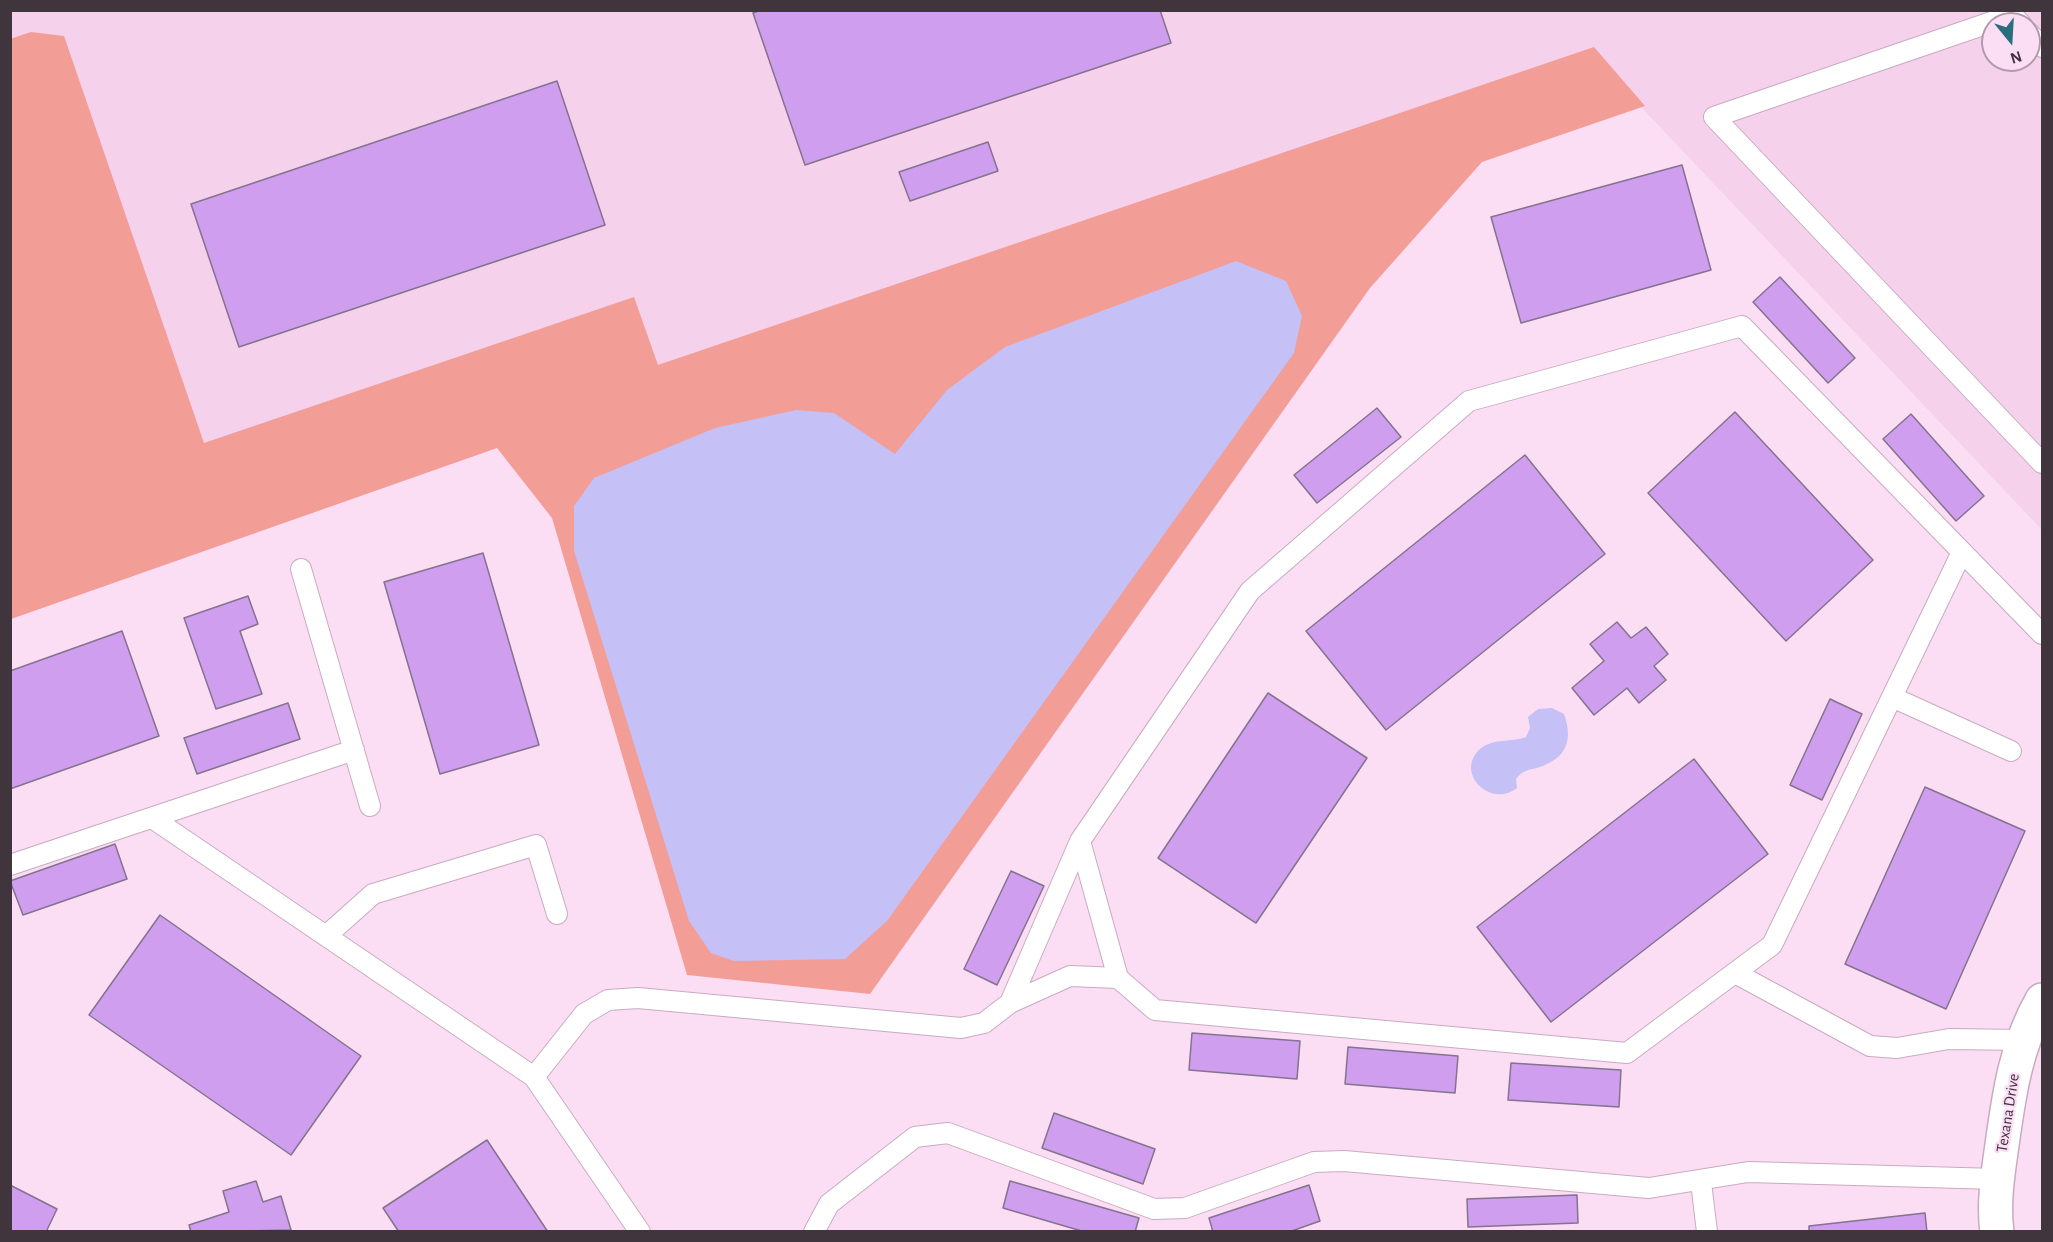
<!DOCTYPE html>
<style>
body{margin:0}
#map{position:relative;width:2053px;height:1242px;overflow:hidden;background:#fcdef4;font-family:"Alegreya Sans",sans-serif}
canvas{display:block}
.frame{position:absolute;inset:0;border:12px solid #40343d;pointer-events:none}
.north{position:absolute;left:1981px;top:12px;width:60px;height:60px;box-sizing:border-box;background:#fcdef4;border:2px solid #b19aab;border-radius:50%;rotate:162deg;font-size:16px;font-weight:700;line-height:24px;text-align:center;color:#40343d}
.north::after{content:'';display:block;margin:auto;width:21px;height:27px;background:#2a6e7e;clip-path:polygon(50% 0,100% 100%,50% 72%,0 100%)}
</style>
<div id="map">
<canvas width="2053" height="1242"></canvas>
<div class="frame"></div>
<div class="north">N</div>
</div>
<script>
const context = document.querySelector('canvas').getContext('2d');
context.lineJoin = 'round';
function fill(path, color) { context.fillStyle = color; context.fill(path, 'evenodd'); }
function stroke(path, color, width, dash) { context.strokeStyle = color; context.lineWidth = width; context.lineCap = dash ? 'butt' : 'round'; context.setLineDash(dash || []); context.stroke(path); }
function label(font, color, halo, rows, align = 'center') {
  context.font = font + ' "Alegreya Sans",sans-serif'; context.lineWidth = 4.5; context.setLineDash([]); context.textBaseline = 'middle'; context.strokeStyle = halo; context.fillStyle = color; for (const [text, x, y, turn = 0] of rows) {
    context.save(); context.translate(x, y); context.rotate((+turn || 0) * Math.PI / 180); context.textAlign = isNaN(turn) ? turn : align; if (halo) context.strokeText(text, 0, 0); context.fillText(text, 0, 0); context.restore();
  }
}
fill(new Path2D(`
 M10 11H2042V530L1605 69 497 448 11 619ZM1993 24H2029V60H1993Z`), '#f5d1eb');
fill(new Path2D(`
 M31 32 64 36 204 443 634 297 658 365 1594 47 1645 106 1482 162 1370 288 870 994 687 975 552 518 497 448 11 619 10 39Z`), '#f39d97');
fill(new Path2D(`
 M1236 261 1286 281 1302 316 1294 353 887 921 845 959 734 961 711 953 689 921 574 551V506L594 478 715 428 796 410 834 413 895 454 947 390 1005 347Z
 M1552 708 1564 714C1572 736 1569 755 1545 765 1533 771 1525 767 1516 779L1517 788C1492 808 1457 776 1477 752 1490 737 1511 743 1526 737L1530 728 1528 717 1538 709Z`), '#c5c0f5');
const building = new Path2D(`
 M761 10H1160L1171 43 805 165 753 13Z
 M557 81 605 225 239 347 191 204Z
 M988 142 998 171 910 201 899 172Z
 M1682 165 1711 270 1521 323 1491 217Z
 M1780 277 1855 358 1828 383 1753 302Z
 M1377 408 1401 437 1317 503 1294 475Z
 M1735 412 1873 560 1786 641 1648 493Z
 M1911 414 1984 496 1956 521 1883 439Z
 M1525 455 1605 554 1386 730 1306 631Z
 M483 553 539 745 440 774 384 582Z
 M248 596 258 624 240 631 262 694 216 709 184 618Z
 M1617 622 1631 638 1646 627 1668 654 1654 666 1666 680 1639 703 1627 688 1594 715 1572 688 1604 661 1590 644Z
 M122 631 159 736 10 789V671Z
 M1268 693 1367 758 1256 923 1158 858Z
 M1830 699 1862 714 1822 800 1790 785Z
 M288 703 300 739 197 774 184 738Z
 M1694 759 1768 854 1551 1022 1477 927Z
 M1925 787 2025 831 1946 1009 1845 964Z
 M115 844 127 879 23 915 10 881Z
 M1011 871 1044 886 997 985 964 969Z
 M160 915 361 1056 291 1155 89 1015Z
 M1192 1033 1300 1041 1297 1079 1189 1070Z
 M1348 1047 1458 1056 1455 1093 1345 1084Z
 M1511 1063 1621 1070 1619 1107 1508 1100Z
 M1054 1113 1155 1149 1143 1184 1042 1148Z
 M487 1140 548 1232H399L383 1208Z
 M256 1181 263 1202 281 1196 291 1230 191 1232 189 1225 229 1212 223 1191Z
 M1010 1181 1139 1218 1135 1232H1085L1003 1208Z
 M10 1185 57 1209 46 1232H10Z
 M1309 1185 1320 1221 1289 1232H1213L1209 1218Z
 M1577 1195 1578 1223 1468 1227 1467 1199Z
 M1925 1213 1927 1232H1809V1226Z`);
fill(building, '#d09eee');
stroke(building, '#83738e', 1.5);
const service = new Path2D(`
 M2021 24 2012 15 1714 117 2042 463
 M2029 33 2042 47
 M301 569 370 806
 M1892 697 2011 751
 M152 818 534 1077 640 1232
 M1080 841 1118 978
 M10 865 354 750
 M326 936 373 894 536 845 557 914
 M1735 973 1870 1046 1897 1048 1949 1039 2024 1040
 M1010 1003 1070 976 1118 978 1155 1010 1627 1053 1772 945 1962 552
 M534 1077 584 1014 608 1000 638 998 961 1028 984 1023 1010 1003 1080 841 1250 591 1469 401 1742 326 2042 634
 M1701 1182 1707 1232
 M814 1232 829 1204 915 1137 948 1133 1154 1209 1185 1208 1314 1162 1344 1161 1649 1188 1748 1172 1997 1179`);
const minor = new Path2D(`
 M1997 1232C1993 1203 1998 1173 2002 1145 2009 1094 2016 1045 2042 1000`);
stroke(service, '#c8abc0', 22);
stroke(minor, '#c8abc0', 36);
stroke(service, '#fff', 20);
stroke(minor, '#fff', 33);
label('16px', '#40343d', '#fcdef4', [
 ["Texana Drive",2008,1113,-81]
]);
</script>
